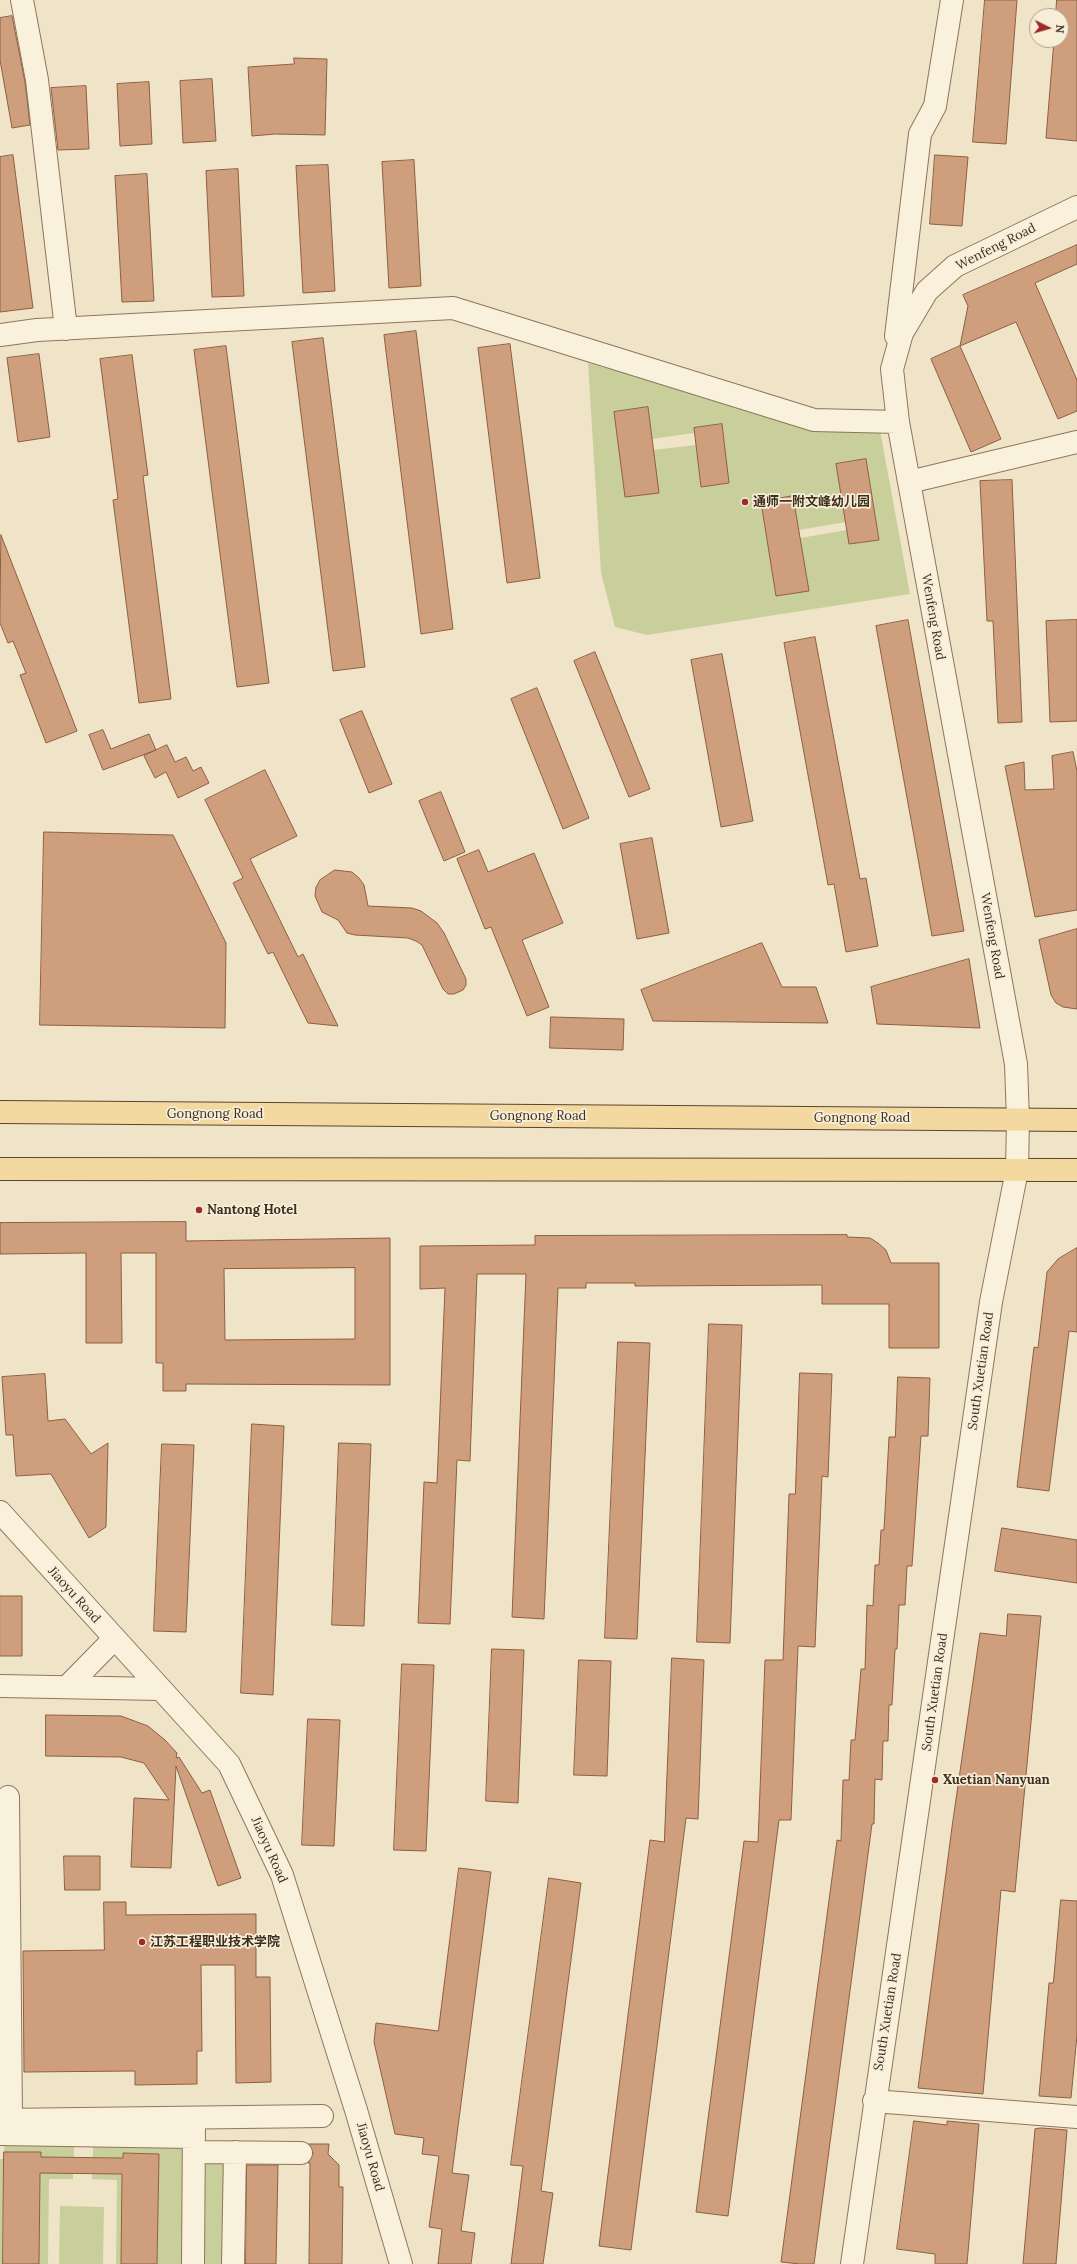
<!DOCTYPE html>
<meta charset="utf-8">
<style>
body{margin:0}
#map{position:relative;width:1077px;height:2264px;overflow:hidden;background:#f0e4c8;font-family:Lora,serif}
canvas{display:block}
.north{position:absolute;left:1029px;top:8px;width:40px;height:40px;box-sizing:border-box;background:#f7eed8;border:1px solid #ada18e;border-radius:50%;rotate:95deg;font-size:11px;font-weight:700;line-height:16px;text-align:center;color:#3d2e20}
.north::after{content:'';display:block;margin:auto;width:14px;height:18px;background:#9e2a2b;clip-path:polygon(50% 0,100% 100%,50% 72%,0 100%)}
</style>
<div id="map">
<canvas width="1077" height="2264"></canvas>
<div class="north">N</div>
</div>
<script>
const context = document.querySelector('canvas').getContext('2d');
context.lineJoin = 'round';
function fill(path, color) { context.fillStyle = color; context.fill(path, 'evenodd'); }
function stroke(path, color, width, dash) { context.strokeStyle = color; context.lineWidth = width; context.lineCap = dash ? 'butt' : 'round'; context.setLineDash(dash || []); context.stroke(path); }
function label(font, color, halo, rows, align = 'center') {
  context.font = font + ' Lora,"Noto Sans SC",serif'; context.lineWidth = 3.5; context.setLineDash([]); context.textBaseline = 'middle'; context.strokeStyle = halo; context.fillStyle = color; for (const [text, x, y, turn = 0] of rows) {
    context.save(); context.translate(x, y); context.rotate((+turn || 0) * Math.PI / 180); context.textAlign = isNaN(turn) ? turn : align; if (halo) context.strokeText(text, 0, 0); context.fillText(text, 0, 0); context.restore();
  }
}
fill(new Path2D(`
 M588 363 835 431 880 430 910 594 647 635 615 627 601 573ZM648 407 652 439 694 433V428L722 424 729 483 701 487 696 445 653 450 659 493 625 497 614 412ZM866 459 879 539 850 544 847 530 800 538 809 591 777 596 761 502 793 497 799 530 846 522 836 464Z
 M5 2141 74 2142V2157H41L40 2152H4Z
 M93 2143 185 2144 184 2264H157L159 2154 123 2153V2158L93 2157Z
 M0 2159H4L3 2264H0Z
 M203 2160H227L226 2264H201Z
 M40 2173H73V2179H49L48 2264H39Z
 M92 2173 122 2174 121 2264H116L117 2180 92 2179Z
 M60 2206 104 2207 103 2264H59Z`), '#c9cf9b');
const building = new Path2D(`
 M985 0H1017L1006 144 973 142Z
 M1057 0H1077V141L1046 138 1054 40H1061V16H1056Z
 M12 16 25 82 30 125 12 128 0 60V18Z
 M294 58 327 59 325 135 275 134 252 136 248 67 294 64Z
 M212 79 216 141 183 143 180 81Z
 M149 82 152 144 120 146 117 84Z
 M86 86 89 149 58 150 51 88Z
 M13 155 33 308 0 312V157Z
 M935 155 968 157 962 226 930 224Z
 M414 160 421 286 389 288 382 162Z
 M328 165 335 291 303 293 296 166Z
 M238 169 244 296 212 297 206 171Z
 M147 174 154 301 122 302 115 176Z
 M1077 245V264L1035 283 1077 380V411L1058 419 1016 322 960 346 968 306 963 295Z
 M416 331 453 629 421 634 384 335Z
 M323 338 365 667 333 671 292 342Z
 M510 344 540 578 507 583 478 348Z
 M226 346 269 683 237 687 194 350Z
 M960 346 1001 439 971 452 931 359Z
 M39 354 50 437 18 442 7 358Z
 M132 355 148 475 143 476 171 699 139 703 113 500 118 499 100 359Z
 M648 407 659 493 625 497 614 412Z
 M722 424 729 483 701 487 694 428Z
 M866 459 879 540 849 544 836 464Z
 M1012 480 1022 722 998 723 993 621H987L980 481Z
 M793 496 809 591 776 596 761 502Z
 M1 535 77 731 46 743 20 675 26 673 13 641 8 643 0 623Z
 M908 620 964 931 932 936 876 626Z
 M1077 620V721L1050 722 1046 621Z
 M815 637 860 879 866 878 878 946 846 952 834 884 828 885 784 643Z
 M595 652 650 789 629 797 574 661Z
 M722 654 753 821 721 827 691 660Z
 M537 688 589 818 563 829 511 699Z
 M362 711 392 784 369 793 340 720Z
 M103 730 111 749 149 734 156 750 103 770 89 735Z
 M167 745 175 762 186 757 193 771 201 767 209 783 178 798 166 772 155 778 144 756Z
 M1073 752 1077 771V910L1035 917 1005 766 1024 762 1025 790 1054 789 1052 756Z
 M265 770 297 836 250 859 298 957 303 954 338 1026 308 1023 273 952 268 954 233 883 243 878 205 800Z
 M441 792 465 852 444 861 419 801Z
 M44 832 173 835 226 943 225 1028 40 1025Z
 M652 838 669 933 637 939 620 844Z
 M479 850 488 872 534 853 563 923 522 940 549 1007 527 1016 491 927 485 929 457 859Z
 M335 870 352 872 359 878 364 885 368 906 412 908 421 911 437 923 444 933 466 979V985L463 990 454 994H448L443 989 422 945 416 941 408 938 355 935 347 933 338 920 322 912 315 896 316 887 320 880Z
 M1077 929V1009L1063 1007 1056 1003 1051 995 1039 940Z
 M762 943 782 987H816L828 1023 653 1021 641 990Z
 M969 959 980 1028 877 1024 871 987Z
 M551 1017 624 1019 623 1050 550 1048Z
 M186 1222V1241L390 1238V1385L186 1384V1391H163V1363H156V1253H121L122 1343H86V1253L0 1254V1223ZM355 1268V1339L225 1340 224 1269Z
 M847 1235V1237L870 1238 878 1243 886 1250 891 1263H939V1348H889V1304H822V1285L635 1286V1283H586V1288H558L544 1619 512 1617 526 1274H477L470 1461 457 1460 450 1624 418 1623 424 1482 437 1483 445 1288 420 1289V1246L535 1245V1236Z
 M1077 1248V1332L1069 1331 1049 1491 1017 1487 1034 1347 1038 1348 1047 1272 1058 1259Z
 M709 1324 742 1325 730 1643 697 1642Z
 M618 1342 650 1343 637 1639 605 1638Z
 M800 1373 832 1374 828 1477 822 1476 815 1647 798 1646 791 1820H779L728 2216 696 2212 744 1841 758 1842 765 1660H783L789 1494H795Z
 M45 1374 48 1421 65 1419 91 1454 108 1443 106 1527 89 1538 51 1474 16 1476 13 1435H6L2 1377Z
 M898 1377 930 1378 928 1436H921L912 1566H907L905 1605H899L897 1649H895L892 1705H889L888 1741H883L882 1780 875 1779 874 1824H872L814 2264H800L781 2262 837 1840 841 1841 843 1780H849L851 1740H855L861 1669H865L867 1605 873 1606 875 1565H879L881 1530H884L889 1437H895Z
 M252 1424 284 1426 273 1695 241 1693Z
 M339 1443 371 1444 364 1626 332 1625Z
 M162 1444 194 1445 186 1632 154 1631Z
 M1002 1528 1077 1540V1583L995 1571Z
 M0 1596H22V1656H0Z
 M1008 1614 1041 1616 1015 1892 1001 1890 983 2094 918 2088 952 1827 980 1633 1006 1636Z
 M492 1649 524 1650 518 1803 486 1801Z
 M672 1658 704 1660 698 1819 686 1818 631 2250 599 2246 650 1840 664 1842Z
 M579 1660 611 1661 607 1776 574 1775Z
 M402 1664 434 1665 426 1851 394 1850Z
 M46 1715 121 1716 148 1726 165 1740 177 1753 176 1758 179 1757 202 1793 210 1790 241 1878 218 1886 176 1766 171 1868 131 1867 134 1798 169 1800 144 1763 121 1757 46 1756Z
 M308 1719 340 1720 334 1846 302 1845Z
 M64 1856H100V1890H65Z
 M459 1868 491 1872 452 2173 469 2175 461 2231 475 2233 471 2264H438L442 2229 429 2227 439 2156 422 2154 424 2138 395 2134 374 2042 376 2023 438 2031Z
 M549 1878 581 1883 541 2191 553 2193 543 2264H511L523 2166 511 2165Z
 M1061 1900 1077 1901V2035L1071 2098 1039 2096 1049 1983H1053Z
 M104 1902H126V1915L256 1914V1977H270L271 2082 236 2083 235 1965H201L202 2051H197V2084L135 2085V2071L24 2072 23 1951 104 1950Z
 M914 2121 947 2125V2121L979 2124 967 2264H935V2254L897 2249Z
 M1042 2128 1067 2130 1056 2264H1023L1035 2129Z
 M309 2144H329L328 2154 339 2165V2187H343L342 2264H309L310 2163H308L313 2153Z
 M4 2152H41V2157L123 2158V2153L159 2154 157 2264H121L122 2174 40 2173 39 2264H3Z
 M247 2165H278L276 2264H246Z`);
fill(building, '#cf9f7d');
stroke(building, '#8d5f41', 1);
const minor = new Path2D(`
 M22 0 37 80 66 329
 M0 335 37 330 453 308 814 420 898 422
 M896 336 920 134 935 106 952 0
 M909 482 1077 442
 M0 1512 229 1764 282 1875 356 2110 401 2264
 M0 1686 160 1689
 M68 1686 114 1639
 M8 1797 11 2119
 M874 2101 1077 2117
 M0 2120 322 2116
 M0 2134 194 2137
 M194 2152 301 2153
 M193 2264 194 2123
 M233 2264 235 2152
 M852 2264 991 1302 1017 1170 1018 1120 1016 1064 898 422 892 369 902 333 927 291 955 266 1077 207`);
const major = new Path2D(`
 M0 1112 1077 1120
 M0 1169 1077 1170`);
stroke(minor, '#8d765c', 24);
stroke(major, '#5b4430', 24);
stroke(minor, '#faf1dc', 22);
stroke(major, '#f3d9a0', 22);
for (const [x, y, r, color] of [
 [745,502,4,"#9e2a2b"],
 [199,1210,4,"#9e2a2b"],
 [935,1780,4,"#9e2a2b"],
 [142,1942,4,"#9e2a2b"]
]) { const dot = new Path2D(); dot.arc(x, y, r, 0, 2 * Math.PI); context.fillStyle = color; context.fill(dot); stroke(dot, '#f7eed8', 1.5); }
label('13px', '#3d2e20', '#f7eed8', [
 ["Wenfeng Road",996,247,-27],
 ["Wenfeng Road",933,617,80],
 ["Wenfeng Road",992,936,80],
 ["Gongnong Road",215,1114],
 ["Gongnong Road",538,1116],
 ["Gongnong Road",862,1118],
 ["South Xuetian Road",981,1371,-82],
 ["Jiaoyu Road",74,1595,48],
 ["South Xuetian Road",935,1692,-82],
 ["Jiaoyu Road",269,1850,66],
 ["South Xuetian Road",888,2012,-81],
 ["Jiaoyu Road",370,2157,74]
]);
label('bold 13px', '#3d2e20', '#f7eed8', [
 ["通师一附文峰幼儿园",753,502],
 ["Nantong Hotel",207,1210],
 ["Xuetian Nanyuan",943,1780],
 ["江苏工程职业技术学院",150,1942]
], 'left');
</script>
